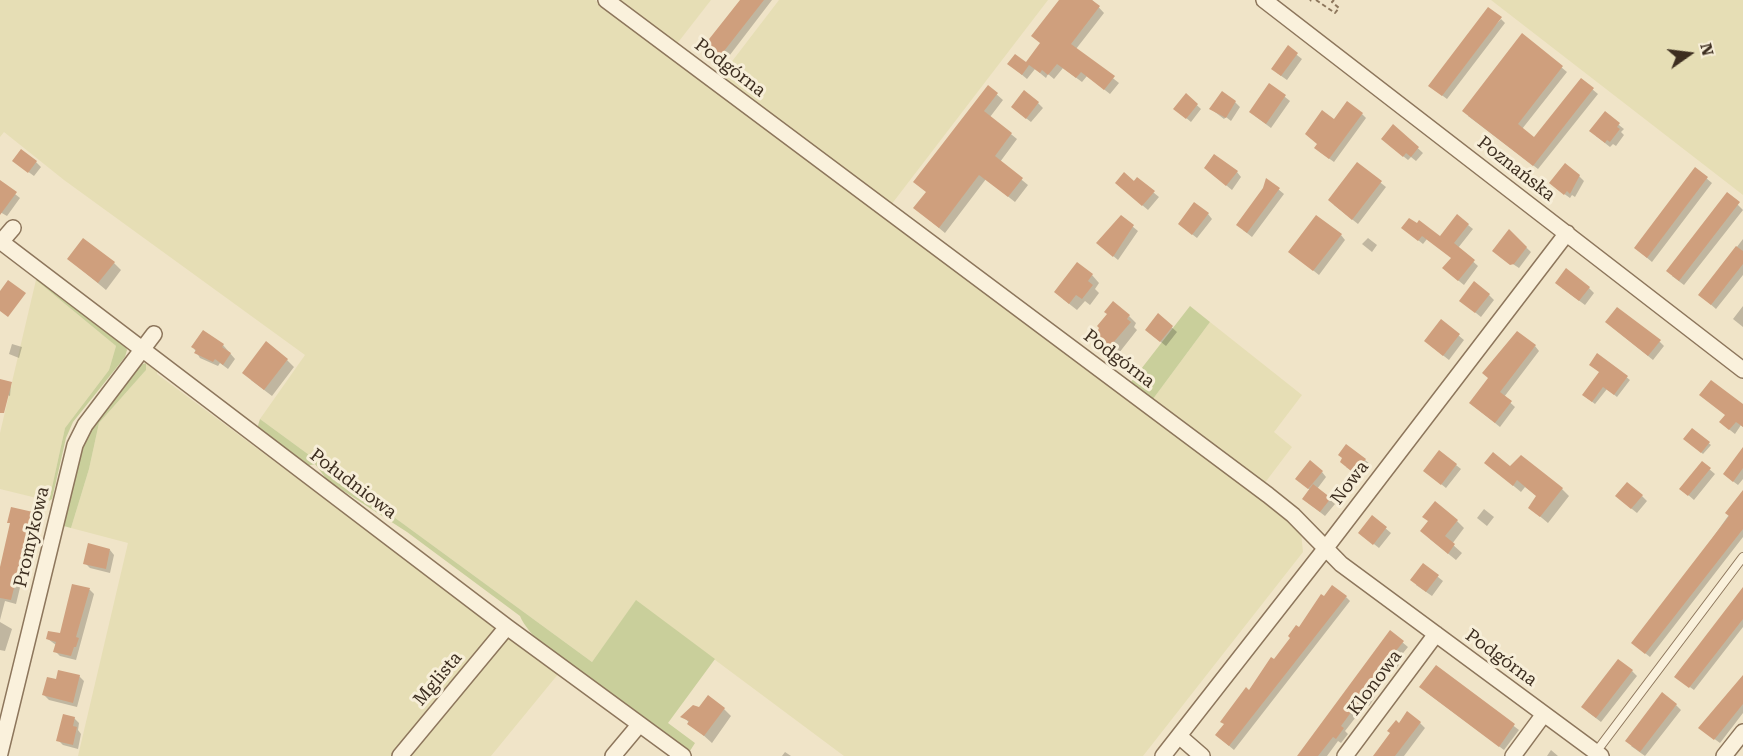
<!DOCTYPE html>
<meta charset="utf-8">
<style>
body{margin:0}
#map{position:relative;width:1743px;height:756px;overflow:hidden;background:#f0e4c8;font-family:"Roboto Serif",serif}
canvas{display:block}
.north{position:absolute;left:1659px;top:24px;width:60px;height:60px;-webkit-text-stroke:4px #f7eed8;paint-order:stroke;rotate:76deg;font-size:16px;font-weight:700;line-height:24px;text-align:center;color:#3d2e20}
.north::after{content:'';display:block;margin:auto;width:21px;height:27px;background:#3d2e20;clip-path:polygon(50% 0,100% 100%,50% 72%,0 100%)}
</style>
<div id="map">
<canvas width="1743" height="756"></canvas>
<div class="north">N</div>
</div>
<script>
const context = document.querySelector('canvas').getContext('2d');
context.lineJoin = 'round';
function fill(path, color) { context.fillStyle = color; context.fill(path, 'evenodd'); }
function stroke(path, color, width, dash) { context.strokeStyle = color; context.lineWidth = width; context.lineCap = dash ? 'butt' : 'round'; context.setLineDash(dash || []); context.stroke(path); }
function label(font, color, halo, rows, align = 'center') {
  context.font = font + ' "Roboto Serif",serif'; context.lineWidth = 6; context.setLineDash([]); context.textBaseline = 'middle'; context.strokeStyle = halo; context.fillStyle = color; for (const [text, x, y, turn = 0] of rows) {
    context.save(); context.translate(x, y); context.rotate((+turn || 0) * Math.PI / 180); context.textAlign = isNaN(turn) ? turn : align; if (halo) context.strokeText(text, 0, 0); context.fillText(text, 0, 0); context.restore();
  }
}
fill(new Path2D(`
 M0 0H595L1275 509 1301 532 1303 552 1143 756H844L636 601 592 662 260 419 305 355 64 180 4 132 0 137Z
 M616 0H711L676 45Z
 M779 0H1048L891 205 720 77Z
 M1491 0H1743V195Z
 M36 280 116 346 109 370 65 428 49 501 0 489V433Z
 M1210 322 1302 395 1274 432 1292 447 1264 484 1153 399Z
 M146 363 157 367V374L559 673 491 756H78L128 543 71 528 89 469 99 423 145 371Z`), '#e6deb5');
fill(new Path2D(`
 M38 278 124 343 127 350 125 357 73 422 66 438 52 499 49 501 65 428 109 370 116 346 36 280Z
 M1190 306 1210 322 1153 399 1131 382Z
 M146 363V370L99 423 89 469 71 528 60 525 79 443 137 366Z
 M260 419 592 662 636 600 715 659 668 723 695 743 688 754C651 727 534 652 520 616L407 532 328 481 315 464 307 466 257 429Z`), '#c9cf9b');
fill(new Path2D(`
 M741 0H772L723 64 709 53Z
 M1061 0H1092L1104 13 1076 49 1119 83 1110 94 1087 76 1082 82 1063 68 1054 79 1048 74 1046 78 1035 69 1027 79 1015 69 1026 64 1041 44Z
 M1501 19 1505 23 1447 99 1435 90Z
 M1522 35 1567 72 1522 129 1534 139 1581 80 1598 94 1538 169 1468 116Z
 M1288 48 1302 59 1287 80 1277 73Z
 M1270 85 1290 101 1271 128 1255 116Z
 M988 87 1003 100 990 117 1017 139 1000 162 1028 185 1015 202 986 179 945 233 915 208 927 192Z
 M1186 95 1201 109 1191 122 1179 112Z
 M1235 102 1240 107 1231 121 1226 117 1224 119 1211 109Z
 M1038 103 1043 108 1031 122 1018 112Z
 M1362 114 1366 118 1334 162 1320 152 1334 121Z
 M1605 114 1624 129 1621 132 1624 135 1616 146 1613 144 1610 147 1596 136Z
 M1394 126 1423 153 1416 161 1411 157 1408 160 1388 144Z
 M36 162 41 167 34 176 19 165Z
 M1357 164 1386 187 1358 224 1334 205Z
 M1695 169 1712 183 1652 262 1640 252Z
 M1210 172H1237L1241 177 1232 190Z
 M1579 176 1584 181 1575 197 1572 195 1570 198 1556 188Z
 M1137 179 1159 197 1148 210 1122 188Z
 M1267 180 1284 194 1252 237 1243 230Z
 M0 182 20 198 7 216 0 212Z
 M1727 194 1743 210 1684 285 1672 276Z
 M1208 214 1212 219 1197 238 1184 228Z
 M1121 217 1138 231 1118 260 1098 243Z
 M1468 225 1473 229 1458 248 1478 266 1464 285 1449 273 1452 258 1427 239 1423 244 1408 232 1441 238Z
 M1509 231 1531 252 1519 268 1499 255Z
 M1341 235 1345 240 1319 275 1295 256Z
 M1368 238 1377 245 1372 252 1362 244Z
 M1743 239V275L1716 309 1700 295Z
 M69 259 114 263 121 270 106 290Z
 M1092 275 1099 283 1095 289 1099 293 1090 305 1085 301 1077 310 1063 299Z
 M1562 288H1589L1594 293 1585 305Z
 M1489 295 1494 300 1481 317 1466 305Z
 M1743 306V327L1733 319Z
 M1158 315 1177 332 1166 346 1151 334Z
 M1129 316 1136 323 1134 327 1137 330 1115 358 1102 347Z
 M1441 321 1464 340 1449 360 1431 346Z
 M1612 327 1660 342 1664 346 1653 360Z
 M12 344 22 347 19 358 9 354Z
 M223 345 235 359 228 369 220 363 218 366 200 358 193 347Z
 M1535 346 1539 351 1504 397 1515 407 1500 427 1475 407Z
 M1598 355 1630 380 1617 397 1607 389 1595 404 1587 398 1601 373Z
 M287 360 294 367 272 396 251 380Z
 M11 384 10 396 0 392V391Z
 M1743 406V427L1741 425 1735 434 1726 427Z
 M1692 430 1711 445 1703 454 1685 438Z
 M1743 459V479L1738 485 1730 479Z
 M1365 460 1370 464 1360 477 1346 467Z
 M1486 463 1510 468 1562 489 1569 496 1548 523 1530 508 1538 497 1525 487 1521 492Z
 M1702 463 1715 474 1694 500 1686 493Z
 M1456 465 1461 469 1446 488 1430 475Z
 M1322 472 1326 477 1317 489 1335 504 1325 516 1308 503 1310 490 1302 483Z
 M1743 495V537L1650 657 1636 646Z
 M1642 496 1647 501 1637 513 1622 501Z
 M1484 509 1494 517 1487 526 1477 518Z
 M32 513 37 518 16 604 5 601 0 620V574L11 525 9 522Z
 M1372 517 1391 533 1379 548 1365 537Z
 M1457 521 1464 528 1452 544 1462 553 1456 560 1430 539Z
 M110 550 114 555 110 573 90 568 85 563Z
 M1423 565 1443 581 1432 596 1416 585Z
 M74 586 90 590 94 594 76 660 60 656 55 651 56 645 48 639 61 635Z
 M1743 590V627L1694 690 1680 680Z
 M1346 597 1350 601 1234 750 1222 740 1249 692 1299 630Z
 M0 622 12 629 5 651 0 650Z
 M1390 632 1408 647 1399 658 1402 660 1396 669 1393 667 1372 695 1375 697 1369 706 1366 704 1345 731 1348 734 1341 743 1338 741 1327 756H1299Z
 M1436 667 1519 730 1504 750 1426 692Z
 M1632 671 1637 676 1601 722 1588 712Z
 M79 676 84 681 77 707 49 700 44 695 57 681Z
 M1743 677V713L1720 743 1705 732Z
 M1676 705 1681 710 1645 756 1631 746Z
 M724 709 731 716 712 743 683 717Z
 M74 718 79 723 78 730 81 734 78 749 63 745 58 740Z
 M1420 723 1425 728 1404 756H1375L1399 725Z
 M1551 750 1558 756H1547Z
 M785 752 791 756H782Z`), '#0003');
fill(new Path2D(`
 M740 0H764L717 60 702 48Z
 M1059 0H1092L1100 6 1071 44 1115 76 1104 90 1081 72 1076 78 1057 64 1048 75 1042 70 1040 73 1029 65 1022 75 1007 64 1015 54 1026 62 1040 43 1031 36Z
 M1488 7 1502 17 1442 96 1428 86Z
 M1522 33 1563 66 1518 124 1534 137 1581 78 1594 88 1533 166 1462 111Z
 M1288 45 1298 53 1281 76 1271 69Z
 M1269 83 1286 95 1266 124 1249 112Z
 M988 85 998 93 984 111 1012 133 995 156 1023 178 1008 197 979 175 939 228 913 208 926 192 913 182Z
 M1024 90 1039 102 1026 119 1011 107Z
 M1222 91 1236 101 1226 118 1209 109Z
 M1186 93 1198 104 1186 119 1173 109Z
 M1347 101 1363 113 1329 159 1314 148 1317 144 1305 134 1322 110 1334 119Z
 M1605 111 1620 123 1617 127 1620 129 1610 142 1607 140 1605 143 1589 131Z
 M1393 124 1419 147 1411 157 1406 153 1403 157 1381 139Z
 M21 149 37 161 28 173 12 161Z
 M1214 154 1238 171 1226 186 1204 168Z
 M1357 162 1382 181 1352 220 1328 200Z
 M1565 163 1580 175 1570 194 1567 191 1564 195 1549 183Z
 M1695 167 1708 177 1647 258 1634 248Z
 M1124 172 1134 181 1137 177 1155 191 1142 206 1115 183Z
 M1266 178 1280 188 1247 233 1236 225 1263 188Z
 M0 180 17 192 0 215Z
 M1727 192 1740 202 1679 281 1666 271Z
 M1194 202 1209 213 1192 235 1178 224Z
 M1457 214 1469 224 1454 243 1475 260 1458 281 1442 268 1451 258 1422 236 1418 241 1401 228 1409 218 1417 223 1419 220 1440 236Z
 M1121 215 1134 225 1113 257 1096 243Z
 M1316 215 1342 234 1313 271 1288 252Z
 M1509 229 1527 247 1514 264 1510 265 1492 251Z
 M83 238 115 262 98 283 67 259Z
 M1736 246 1743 251V264L1711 305 1698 295Z
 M1077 262 1093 274 1088 281 1093 285 1082 299 1076 295 1069 304 1054 292Z
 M1566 268 1590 287 1579 301 1555 283Z
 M8 280 26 293 8 317 0 311V291Z
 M1474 281 1490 294 1475 313 1459 301Z
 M1113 301 1130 315 1127 319 1131 322 1106 351 1093 340 1099 328 1097 326 1107 314 1104 312Z
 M1617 307 1661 340 1648 356 1605 322Z
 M1158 313 1173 326 1160 342 1145 330Z
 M1441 319 1460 334 1443 356 1424 341Z
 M203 330 224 344 222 347 231 353 223 365 215 359 213 362 194 353 196 350 191 347Z
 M1517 331 1536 345 1500 392 1512 401 1495 423 1469 403 1488 378 1482 373Z
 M266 341 288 359 264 390 242 373Z
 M1597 353 1628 376 1614 395 1603 387 1592 402 1582 395 1599 372 1589 365Z
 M0 379 12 382 4 413H0Z
 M1711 380 1743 404V427L1736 422 1729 430 1719 422 1725 415 1699 395Z
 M1692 428 1710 442 1701 453 1683 439Z
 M1346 444 1366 459 1355 474 1340 462 1342 458 1338 455Z
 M1743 447V468L1733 482 1723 474Z
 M1439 450 1457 464 1441 485 1423 471Z
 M1493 452 1510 466 1521 455 1563 488 1540 517 1528 508 1536 496 1517 480 1513 486 1484 463Z
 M1310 460 1323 471 1308 489 1295 479Z
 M1702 461 1711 468 1688 496 1679 489Z
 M1627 482 1643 495 1631 509 1615 496Z
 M1313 484 1331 498 1320 512 1302 499Z
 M1743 490V529L1645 654 1631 643 1729 516 1725 513Z
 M1435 501 1458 520 1445 536 1455 544 1448 554 1420 531 1428 521 1422 517Z
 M11 507 33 512 11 600 0 598V567L10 523H7Z
 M1372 515 1387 527 1373 545 1358 533Z
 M88 543 110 549 106 569 83 564Z
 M1423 563 1439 575 1426 592 1410 580Z
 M72 584 90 588 76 637 79 638 76 647H74L71 656 53 652 56 642 46 639 48 631 60 633Z
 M1332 585 1347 596 1229 746 1215 735 1224 724 1220 722 1246 687 1249 690 1271 657 1274 659 1290 638 1288 636 1296 625 1299 627 1321 594 1324 596Z
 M1743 587V619L1689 688 1674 677Z
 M1390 630 1404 641 1395 652 1399 655 1390 665 1388 664 1368 689 1371 692 1363 702 1360 700 1341 726 1344 728 1336 739 1333 737 1318 756H1297Z
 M1618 659 1633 670 1596 718 1581 707Z
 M1436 665 1515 724 1499 747 1419 687Z
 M58 670 80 675 73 703 42 695 47 677 56 679Z
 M1743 675V704L1714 740 1698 728Z
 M1662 692 1677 704 1640 752 1625 741Z
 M708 695 725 708 704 736 687 724 689 721 680 717 693 705 699 707Z
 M1407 711 1421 722 1395 756H1373L1390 733 1387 731 1396 720 1399 723Z
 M63 714 75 717 73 726 77 727 73 745 56 741Z`), '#cf9f7d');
const service = new Path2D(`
 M1596 752 1743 557`);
const minor = new Path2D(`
 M606 0 1268 495 1293 515 1341 564 1601 756
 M1264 0 1743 370
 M0 241 507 627 683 756
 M0 243 13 228
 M1179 736 1202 756
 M0 753 75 445 85 425 154 334
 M400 756 507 627
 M613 756 639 725
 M1163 756 1325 549 1567 233
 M1345 756 1436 634
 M1513 756 1544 714
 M1724 756 1743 732`);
stroke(service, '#8d765c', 10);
stroke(minor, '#8d765c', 18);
stroke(new Path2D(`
 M1316 0 1335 13 1339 8 1332 2 1334 0
 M1310 1 1311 0`), '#8d765c', 2, [4.5, 3]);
stroke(service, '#faf1dc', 8);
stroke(minor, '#faf1dc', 15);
label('18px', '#3d2e20', '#f7eed8', [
 ["Podgórna",730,68,37],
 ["Poznańska",1516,169,38],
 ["Podgórna",1119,359,37],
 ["Nowa",1350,483,-53],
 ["Południowa",353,484,37],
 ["Promykowa",32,537,-77],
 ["Podgórna",1501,658,36],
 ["Mglista",438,679,-50],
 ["Klonowa",1375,683,-53]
]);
</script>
